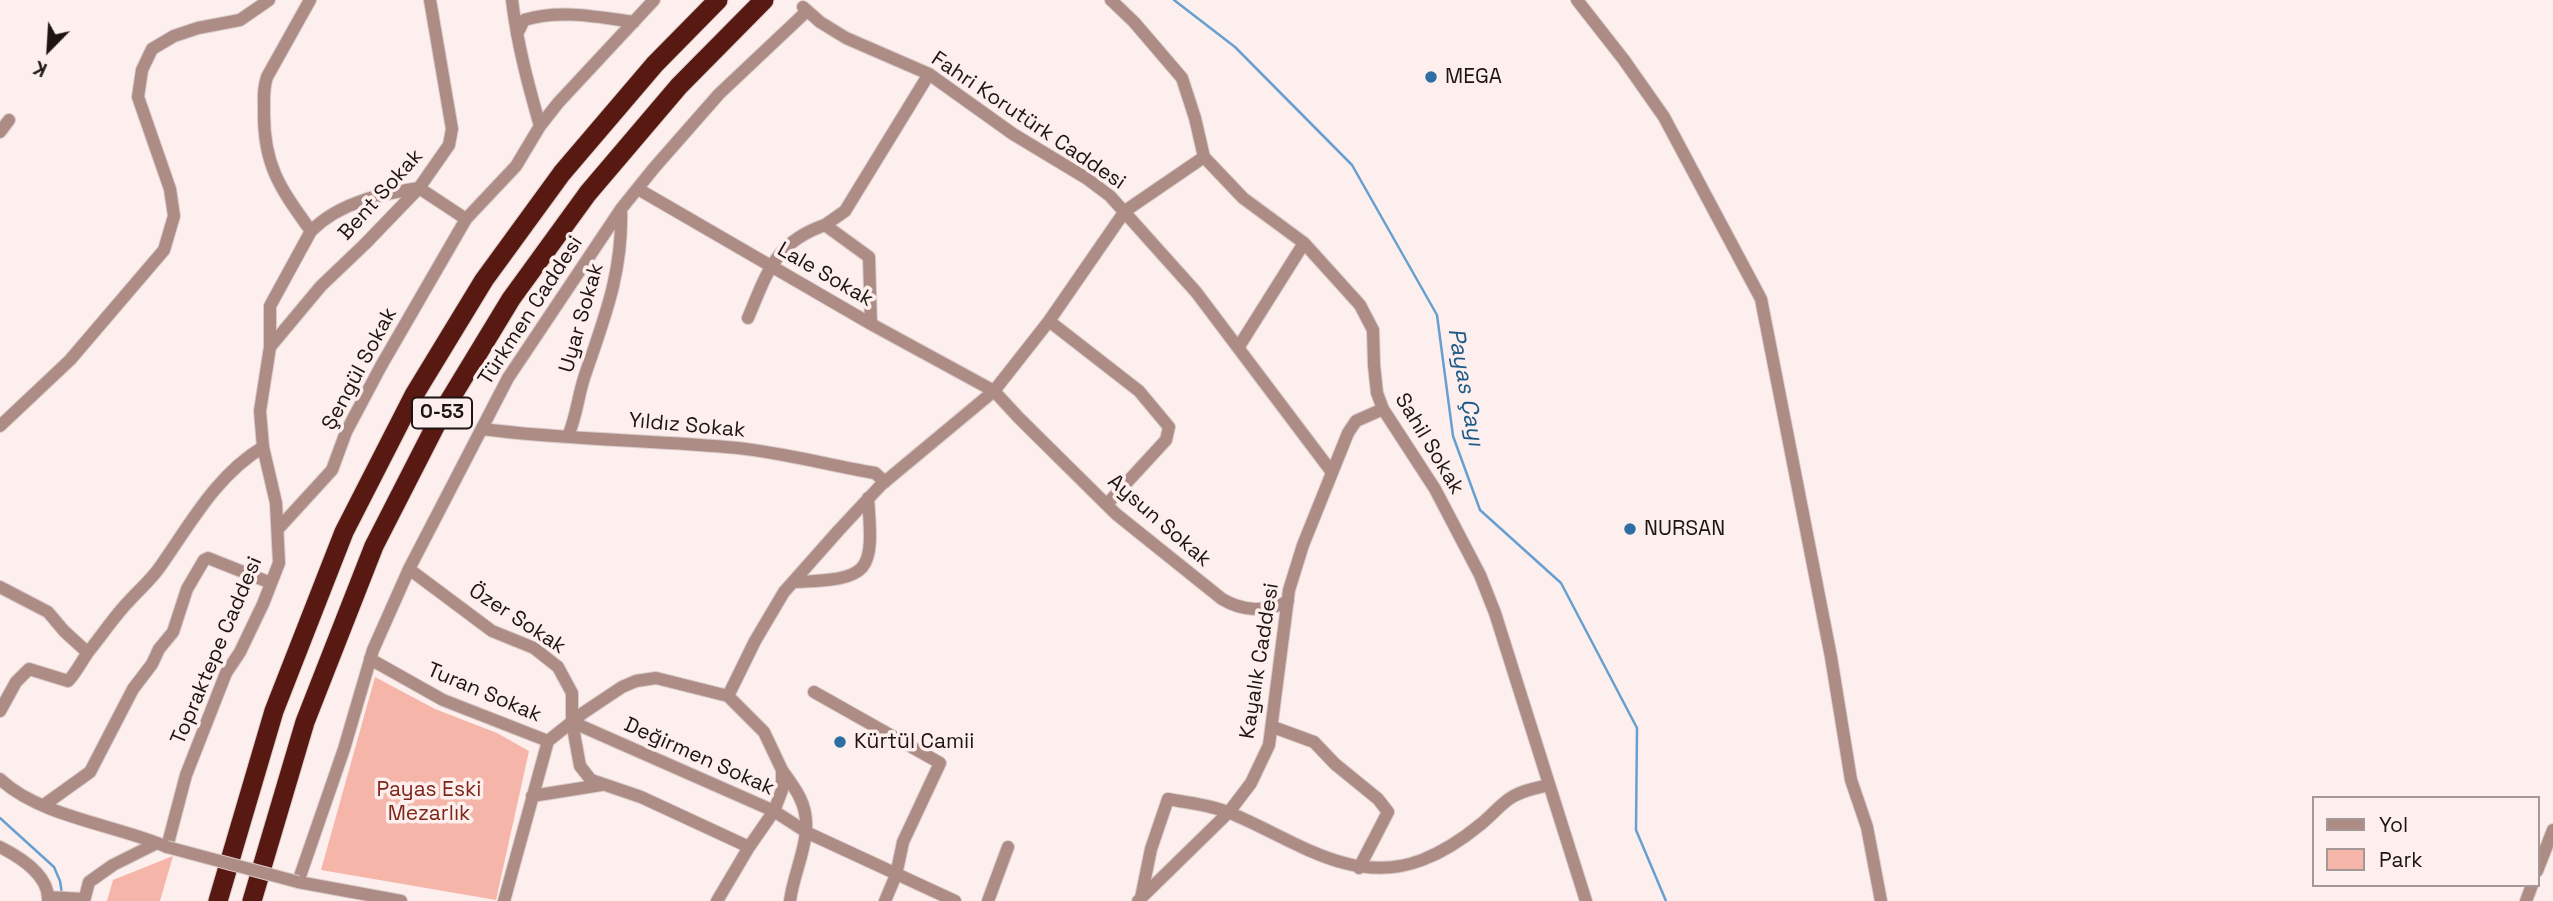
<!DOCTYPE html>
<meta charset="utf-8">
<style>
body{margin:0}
#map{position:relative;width:2553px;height:901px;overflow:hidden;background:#fcefed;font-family:"Space Grotesk",sans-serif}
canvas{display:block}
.legend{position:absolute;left:2312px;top:796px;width:228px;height:91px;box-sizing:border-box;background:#fcefed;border:2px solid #a49795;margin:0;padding:9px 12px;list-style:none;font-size:21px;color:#1f1412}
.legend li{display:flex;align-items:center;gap:14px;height:35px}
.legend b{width:35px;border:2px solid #a49795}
.north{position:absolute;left:14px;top:14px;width:70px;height:70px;-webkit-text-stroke:5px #fcefed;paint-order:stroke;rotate:204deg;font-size:19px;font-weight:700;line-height:28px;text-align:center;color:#1f1412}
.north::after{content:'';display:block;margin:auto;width:24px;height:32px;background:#1f1412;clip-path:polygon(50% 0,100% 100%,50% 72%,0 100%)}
</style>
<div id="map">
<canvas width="2553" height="901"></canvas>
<ul class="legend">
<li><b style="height:9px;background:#ae8c86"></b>Yol</li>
<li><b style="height:19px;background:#f6b5a9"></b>Park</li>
</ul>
<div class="north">K</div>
</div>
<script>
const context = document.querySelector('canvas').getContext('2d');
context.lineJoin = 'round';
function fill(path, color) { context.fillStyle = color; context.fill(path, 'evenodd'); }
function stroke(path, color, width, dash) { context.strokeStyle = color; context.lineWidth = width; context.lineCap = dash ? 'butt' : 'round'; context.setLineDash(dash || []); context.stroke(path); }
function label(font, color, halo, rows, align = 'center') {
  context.font = font + ' "Space Grotesk",sans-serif'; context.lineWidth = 7; context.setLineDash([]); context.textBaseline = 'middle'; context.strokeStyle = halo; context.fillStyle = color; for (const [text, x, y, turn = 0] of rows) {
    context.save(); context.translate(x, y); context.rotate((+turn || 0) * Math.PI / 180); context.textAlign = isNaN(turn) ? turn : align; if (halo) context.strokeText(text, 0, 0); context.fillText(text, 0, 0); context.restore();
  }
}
fill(new Path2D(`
 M375 677 435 709 497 733 529 751 496 900 321 870Z
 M173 856 160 901H107L113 880Z`), '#f6b5a9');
stroke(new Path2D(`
 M1174 0 1235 47 1352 165 1437 315 1453 436 1480 510 1561 583 1637 728 1636 830 1666 901
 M0 818 54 867 60 881 62 894`), '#689fd1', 2.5);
const minor = new Path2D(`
 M310 0 267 77C263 89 264 97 264 110 263 165 280 188 311 231
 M512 0C517 43 528 84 540 126
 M1111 0 1134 22 1182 78 1195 118 1204 157 1243 198 1304 243 1360 305 1373 330 1374 365 1377 393 1383 409 1435 489 1480 575 1495 613 1586 901
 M1577 0 1624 60 1664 117 1761 299 1831 657 1851 780 1867 827 1881 901
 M803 7 820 22 846 38 929 74 1013 134 1086 178 1110 196 1196 292 1331 471
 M517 34 524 20C560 9 598 17 634 22
 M0 132 9 120
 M638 189 871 324 994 391 1019 418 1116 514 1222 599C1242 611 1267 613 1288 601
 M825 225 845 211 929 74
 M748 318C767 273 775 242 825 225L869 257 871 324
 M1049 321 1139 391 1169 427 1166 440 1107 504
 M270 347 321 286 365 244 419 188 449 145 452 129 430 0
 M1238 348 1304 243
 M0 426 70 360 164 250 174 216 170 189 138 97 142 70 152 49 174 36 198 28 240 20 269 0
 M482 429C566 440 652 440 738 448 784 453 829 465 875 473L885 482
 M568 436C576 418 578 397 584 378 604 319 623 273 621 209
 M278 529 332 470 346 432 381 366 466 219
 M409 569 492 631 534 648 558 667 572 693V722L580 766 591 780 641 797 749 847
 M794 582C871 579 874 574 868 498
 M0 587 48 612 64 631 87 652
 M370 659 443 700 548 741
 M814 692 940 763 903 842 896 875 885 901
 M728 696 755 641 784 592 839 530 881 485 994 391 1049 321 1125 211 1204 157
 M0 711 16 682 29 669 68 681C78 671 83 657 93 646 105 631 116 614 130 600 141 588 153 578 162 564 192 521 217 475 263 447
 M572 722 774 811 808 833 955 901
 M1273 727 1314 742 1335 764 1378 799 1388 812 1359 868
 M782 770C788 779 796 789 800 798 817 832 794 867 790 901
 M0 779C40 817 117 825 167 847L186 775 226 673 240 652 263 604 279 563 276 503 263 447 260 411 270 347V306L311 231C340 202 381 194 419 188L466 219 516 166 540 126 558 103 654 0
 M532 796 601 785
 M44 805 90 772 133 689 152 664 159 649 173 632 187 589 204 560 208 558 271 583
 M0 847C20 857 50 876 48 901
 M2537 871 2553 830
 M48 897 84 899
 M1141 898 1151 849 1168 799C1188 803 1212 805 1230 813 1292 838 1351 887 1422 860 1443 852 1464 838 1481 824 1491 816 1499 806 1509 799 1520 791 1536 788 1549 785
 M84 901 89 882 113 865 157 843
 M401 901 298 882 344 749 373 650 409 569 508 378 621 209 654 168 719 94 807 11
 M504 901 548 741 583 713 622 687 636 681 656 678 728 696 764 732 782 770V790L774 811 749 847 717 901
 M988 901 1008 847
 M1138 901 1229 812 1251 783 1269 745 1289 590 1303 545 1348 433 1356 421 1383 409
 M2526 901 2532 885`);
const highway = new Path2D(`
 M218 901 274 711 344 532 414 395 484 280 562 173 655 64 718 0
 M252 901 305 722 374 546 443 411 511 299 588 193 679 86 764 0`);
stroke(minor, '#d9ccca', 14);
stroke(highway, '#d9ccca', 21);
stroke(minor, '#ae8c86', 12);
stroke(highway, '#571911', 19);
const minorBridge = new Path2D(`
 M167 847 298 882`);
stroke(minorBridge, '#d9ccca', 14, []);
stroke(minorBridge, '#ae8c86', 12);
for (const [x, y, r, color] of [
 [1431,77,7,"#2d6ea4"],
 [1630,529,7,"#2d6ea4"],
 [840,742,7,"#2d6ea4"]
]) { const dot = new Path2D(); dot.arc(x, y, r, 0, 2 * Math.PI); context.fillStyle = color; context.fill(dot); stroke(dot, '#fcefed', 2.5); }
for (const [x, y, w] of [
 [442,413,60]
]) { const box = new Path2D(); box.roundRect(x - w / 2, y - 15.5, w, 31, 5); context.fillStyle = '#fcefed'; context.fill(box); stroke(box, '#1f1412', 2); }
label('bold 19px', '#1f1412', null, [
 ["O-53",442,413]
]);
label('21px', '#1f1412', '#fcefed', [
 ["MEGA",1445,77],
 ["NURSAN",1644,529],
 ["Kürtül Camii",854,742]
], 'left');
label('21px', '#1f1412', '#fcefed', [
 ["Fahri Korutürk Caddesi",1028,121,34],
 ["Bent Sokak",381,195,-48],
 ["Lale Sokak",825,275,30],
 ["Türkmen Caddesi",531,311,-57],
 ["Uyar Sokak",582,318,-74],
 ["Şengül Sokak",360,369,-62],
 ["Yıldız Sokak",687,426,5],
 ["Sahil Sokak",1429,444,59],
 ["Aysun Sokak",1159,521,41],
 ["Özer Sokak",517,619,33],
 ["Topraktepe Caddesi",217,651,-67],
 ["Kayalık Caddesi",1260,661,-81],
 ["Turan Sokak",484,693,23],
 ["Değirmen Sokak",699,757,24]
]);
label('21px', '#7e261a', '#fcefed', [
 ["Payas Eski",429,790],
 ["Mezarlık",429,814]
]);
label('italic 23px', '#1c5888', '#fcefed', [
 ["Payas Çayı",1465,387,80]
]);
</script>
